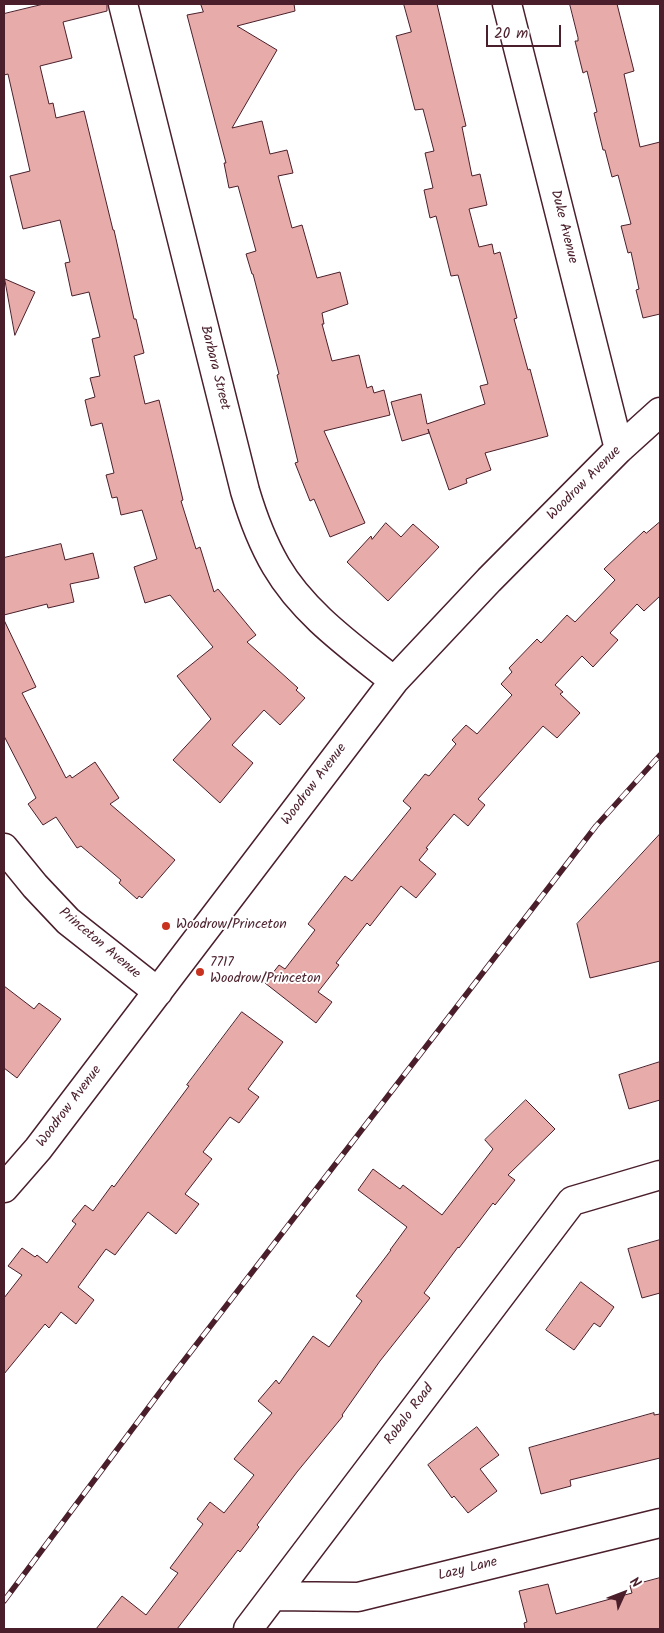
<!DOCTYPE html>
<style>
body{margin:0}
#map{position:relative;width:664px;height:1633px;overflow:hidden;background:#fff;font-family:Kalam,sans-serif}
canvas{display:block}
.frame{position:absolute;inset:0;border:5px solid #4a1f2b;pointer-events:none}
.north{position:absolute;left:599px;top:1568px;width:50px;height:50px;-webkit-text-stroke:4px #fff;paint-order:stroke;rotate:47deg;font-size:14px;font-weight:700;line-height:20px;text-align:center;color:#4a1f2b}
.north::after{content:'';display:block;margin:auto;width:18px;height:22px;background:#4a1f2b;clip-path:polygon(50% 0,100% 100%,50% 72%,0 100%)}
.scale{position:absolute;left:486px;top:25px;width:75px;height:22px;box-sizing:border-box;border:2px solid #4a1f2b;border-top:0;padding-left:6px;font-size:15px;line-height:18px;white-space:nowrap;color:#4a1f2b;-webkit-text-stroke:4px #fff;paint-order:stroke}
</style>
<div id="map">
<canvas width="664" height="1633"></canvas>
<div class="frame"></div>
<div class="north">N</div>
<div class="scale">20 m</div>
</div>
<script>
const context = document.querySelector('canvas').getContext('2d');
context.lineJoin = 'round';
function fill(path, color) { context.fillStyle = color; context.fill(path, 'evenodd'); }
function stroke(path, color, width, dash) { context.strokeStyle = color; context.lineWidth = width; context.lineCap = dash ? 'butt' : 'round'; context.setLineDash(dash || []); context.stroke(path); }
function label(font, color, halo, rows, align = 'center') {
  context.font = font + ' Kalam,sans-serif'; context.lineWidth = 4; context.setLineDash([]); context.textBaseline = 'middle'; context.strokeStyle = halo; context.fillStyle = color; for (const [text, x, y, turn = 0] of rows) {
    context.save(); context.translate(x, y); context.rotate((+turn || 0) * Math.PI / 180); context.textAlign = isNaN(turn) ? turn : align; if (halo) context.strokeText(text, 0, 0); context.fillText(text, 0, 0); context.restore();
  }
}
const building = new Path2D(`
 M44 4H107V11L63 22 72 58 40 66 49 104 53 103 56 118 84 111 113 230H114L134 319H136L144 353 134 356 145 404 159 400 183 500 181 501 196 549 200 547 214 592 218 589 256 635 247 642 298 688 296 690 305 698 280 725 264 710 232 745 253 763 220 803 173 760 211 719 177 676 213 647 170 595 145 603 134 567 157 559 142 510 121 515 117 497 112 498 106 475 114 473 102 423 91 426 85 400 95 397 90 378 100 376 92 339 100 337 89 292 72 296 65 263 70 262 60 220 23 229 10 176 30 171 8 74 4 75V14Z
 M201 4H294L295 11 237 26 277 50 232 128 262 121 270 154 287 150 293 173 278 176 292 228 302 225 317 278 340 272 348 304 322 313 324 324H322L332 361 359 355 367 388 372 386 374 393 384 390 390 415 324 431 365 523 330 537 314 499 310 501 295 463 298 462 277 375 279 374 253 274H252L246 254 256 251 238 186 229 188 224 163H226L187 15 203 12Z
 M404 4H437L466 126 462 127 472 176 480 174 487 205 469 209 479 247 492 244 494 254 500 252 517 318 514 319 528 370 530 369 548 436 485 453 491 470 466 479 467 483 449 490 428 429 429 433 402 441 391 402 421 394 427 424 485 404 480 386 488 384 458 275 451 276 436 216 430 218 424 190 433 188 425 153 434 151 423 109 415 110 396 36 411 32Z
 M570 4H617L634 71 624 74 640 147 660 142V314L643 318 636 290 639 289 631 252 628 253 621 226 631 224 618 175 612 177 605 150H603L594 113 597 112 587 71 583 73 575 41H578V38Z
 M5 279 35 292 15 335Z
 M660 522V596L644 611 637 604 610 633 618 640 593 667 582 656 555 685 563 692 560 694 580 713 557 738 543 726 478 799 485 805 468 826 454 814 426 848 428 849 419 860 436 874 416 898 401 886 370 926 367 923 336 963 339 965 318 992 332 1002 316 1023 265 983 279 965 285 969 315 930 308 924 345 876 352 881 411 808 403 801 425 774 429 776 456 744 452 740 466 725 477 734 512 695 501 684 512 672 509 668 537 639 541 643 567 615 575 622 615 580 604 569 644 531 646 533Z
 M386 523 401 537 413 524 439 547 388 601 347 562 371 536 372 539Z
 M61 544 65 560 93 553 99 578 70 584 74 602 48 608 47 604 4 615V558Z
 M4 620 36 687 22 693 66 778 70 775 72 778 95 762 119 798 110 804 175 860 142 898 139 896 137 899 119 883 121 880 81 846 77 848 56 817 43 825 28 804 36 798 4 736Z
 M660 834V961L590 978 577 924Z
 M4 986 34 1009 39 1003 61 1019 17 1078 4 1068Z
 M242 1012 283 1042 248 1089 259 1097 239 1123 230 1117 203 1152 212 1159 185 1194 199 1204 176 1234 148 1212 115 1255 106 1249 78 1287 94 1300 76 1324 61 1312 49 1328 45 1324 4 1374V1298L22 1275 8 1266 22 1248 35 1257 37 1255 47 1263 76 1224 72 1221 85 1205 93 1211 112 1185 114 1187 189 1086 187 1085Z
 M660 1062V1100L629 1109 619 1075Z
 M526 1100 555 1129 508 1175 515 1180 495 1205 493 1203 459 1248 458 1247 424 1293 430 1298 380 1361 342 1415 343 1416 297 1472 257 1525 259 1527 240 1552 238 1550 177 1629H96L122 1596 146 1615 178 1573 170 1568 203 1524 197 1519 210 1502 224 1513 254 1475 234 1459 272 1413 258 1401 276 1380 279 1384 313 1336 329 1347 362 1301 356 1296 391 1250H390L407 1227 358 1190 373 1169 400 1189 403 1185 442 1215 493 1149 485 1140Z
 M660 1240V1293L642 1298 628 1249Z
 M581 1282 614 1307 600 1327 594 1323 574 1350 546 1330Z
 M654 1413V1415L660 1414V1458L570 1480 571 1486 541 1494 529 1448Z
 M477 1427 499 1455 480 1469 497 1491 468 1513 454 1496 452 1498 428 1465Z
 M660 1578V1629H525L524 1623 527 1622 519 1591 548 1584 556 1614 632 1593 630 1586Z`);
fill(building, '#e7aca9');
stroke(building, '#4a1f2b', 1);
const minor = new Path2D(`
 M123 4 245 491C253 518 262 542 276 566 304 614 352 647 394 681
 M507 4 619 449
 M4 848 35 886 68 921 158 992
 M4 1188 38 1149 394 681 489 580 619 449 660 412
 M273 1596 358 1597 660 1523
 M248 1629 572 1201 660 1175`);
stroke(minor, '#4a1f2b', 31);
stroke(minor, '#fff', 28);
const rail = new Path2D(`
 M4 1601 169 1380 596 826 660 755`);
stroke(rail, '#4a1f2b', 5.5);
stroke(rail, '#fff', 4, [11]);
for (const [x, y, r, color] of [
 [166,926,5,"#c8321e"],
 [200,972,5,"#c8321e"]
]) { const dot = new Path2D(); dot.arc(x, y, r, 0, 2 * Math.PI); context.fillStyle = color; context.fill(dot); stroke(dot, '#fff', 2); }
label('14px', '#4a1f2b', '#fff', [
 ["Duke Avenue",563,227,76],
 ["Barbara Street",214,368,76],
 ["Woodrow Avenue",585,484,-45],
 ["Woodrow Avenue",315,785,-53],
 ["Princeton Avenue",99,944,40],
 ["Woodrow Avenue",70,1107,-53],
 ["Robalo Road",410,1415,-53],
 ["Lazy Lane",468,1570,-14]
]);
label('14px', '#4a1f2b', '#fff', [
 ["Woodrow/Princeton",176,926],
 ["7717",210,964],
 ["Woodrow/Princeton",210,980]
], 'left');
</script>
